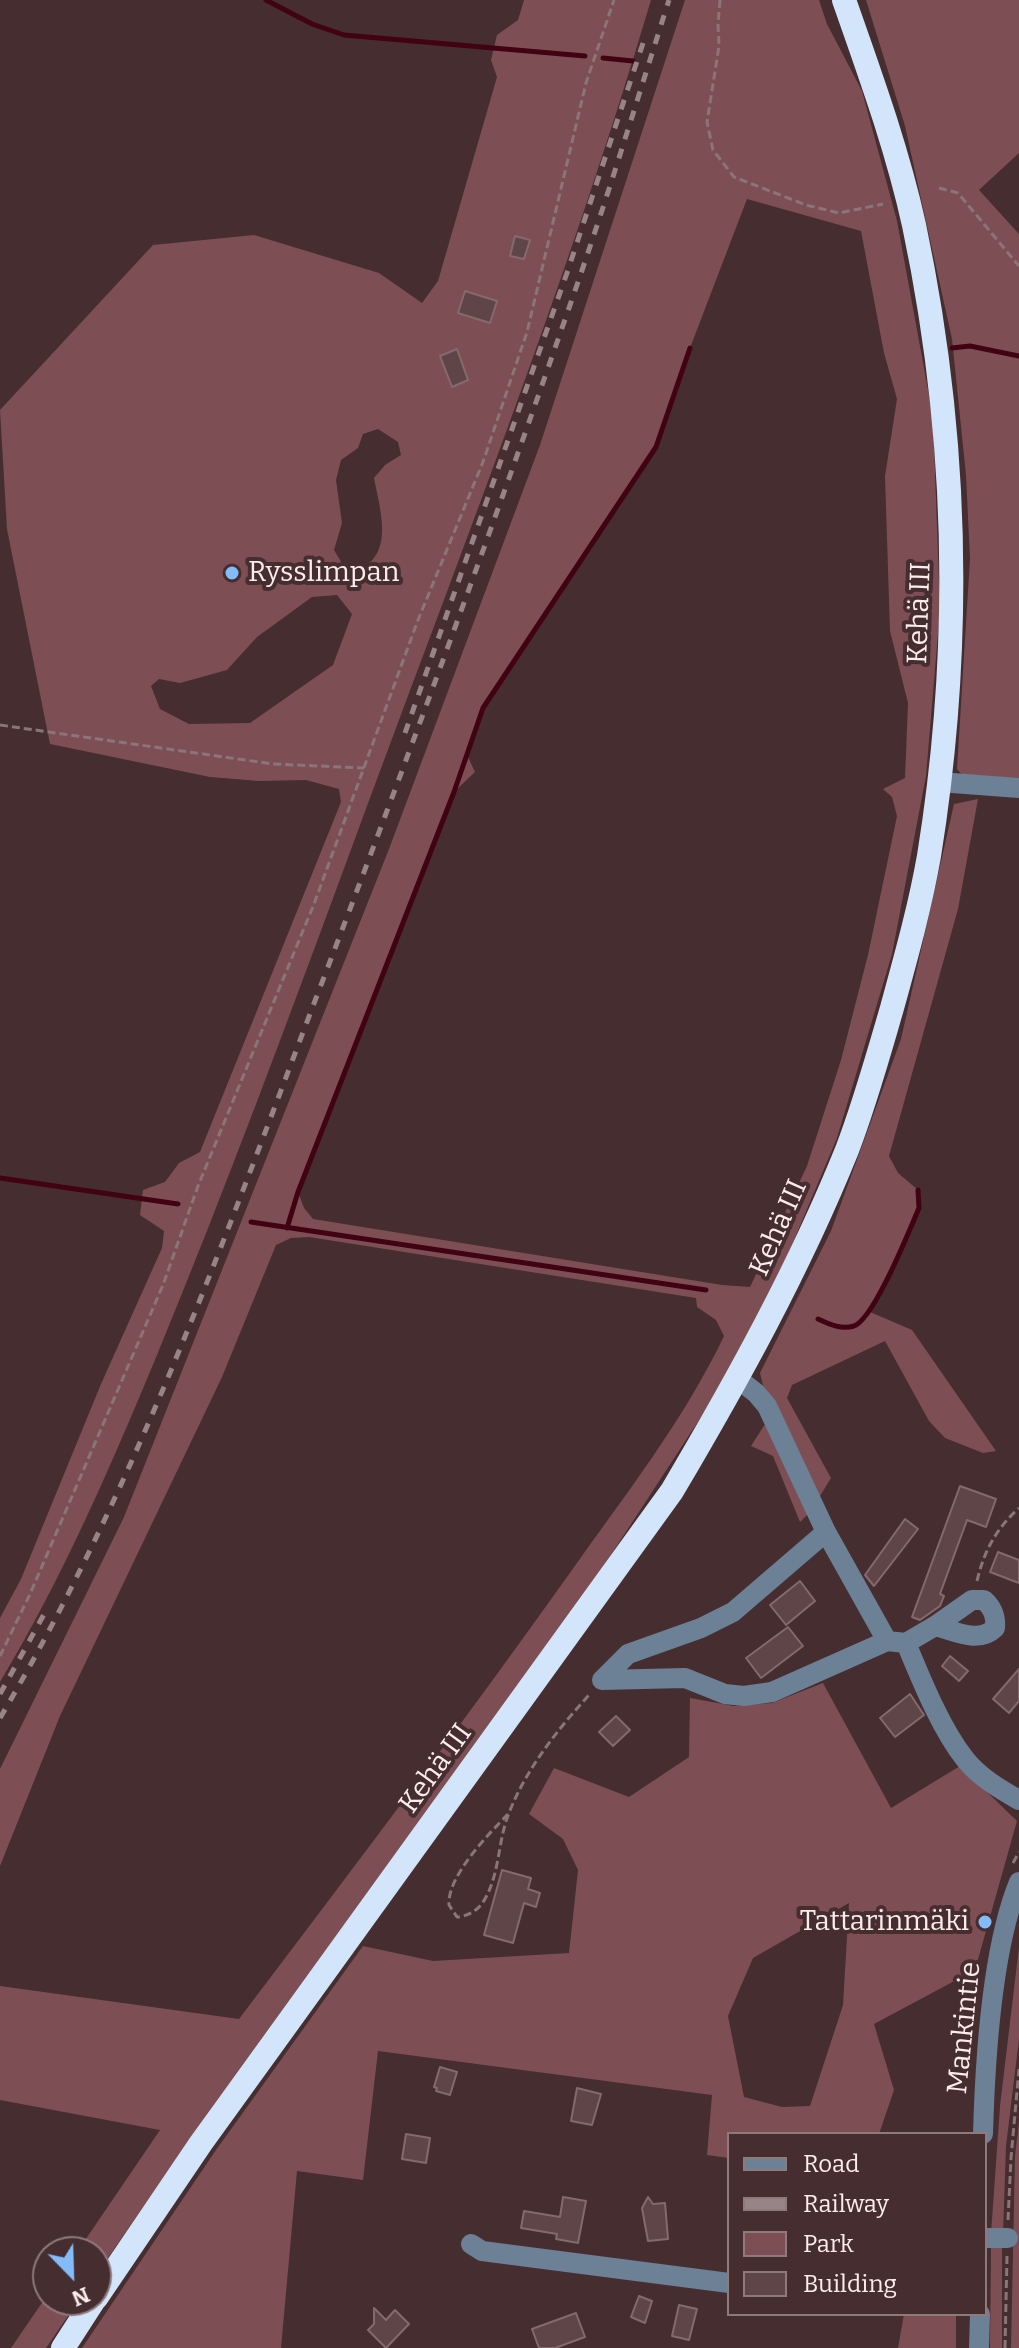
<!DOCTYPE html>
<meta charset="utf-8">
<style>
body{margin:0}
#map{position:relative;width:1019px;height:2348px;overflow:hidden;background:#452d30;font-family:Bitter,serif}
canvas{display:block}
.legend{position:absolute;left:727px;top:2132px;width:260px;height:184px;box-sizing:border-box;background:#452d30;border:2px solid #8e797c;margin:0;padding:10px 14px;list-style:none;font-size:24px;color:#fceced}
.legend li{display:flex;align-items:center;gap:16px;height:40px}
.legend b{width:40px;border:2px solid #8e797c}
.north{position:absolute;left:32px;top:2236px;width:80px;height:80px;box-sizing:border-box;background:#452d30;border:2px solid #8e797c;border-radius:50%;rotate:157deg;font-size:22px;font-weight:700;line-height:32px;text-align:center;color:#fceced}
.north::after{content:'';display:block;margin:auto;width:28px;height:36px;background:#83bcfa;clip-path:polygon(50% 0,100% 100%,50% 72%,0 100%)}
</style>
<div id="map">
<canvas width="1019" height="2348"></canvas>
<ul class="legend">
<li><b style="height:10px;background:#6c8096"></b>Road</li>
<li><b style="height:10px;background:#988486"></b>Railway</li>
<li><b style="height:22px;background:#7d4f54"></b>Park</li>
<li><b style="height:22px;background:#5f4548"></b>Building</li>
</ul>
<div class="north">N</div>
</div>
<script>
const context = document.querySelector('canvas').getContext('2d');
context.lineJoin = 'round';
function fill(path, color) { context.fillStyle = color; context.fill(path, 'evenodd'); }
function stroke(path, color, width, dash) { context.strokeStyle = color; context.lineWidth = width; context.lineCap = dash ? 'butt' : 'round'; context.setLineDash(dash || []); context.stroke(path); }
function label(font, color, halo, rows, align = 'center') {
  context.font = font + ' Bitter,serif'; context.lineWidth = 8; context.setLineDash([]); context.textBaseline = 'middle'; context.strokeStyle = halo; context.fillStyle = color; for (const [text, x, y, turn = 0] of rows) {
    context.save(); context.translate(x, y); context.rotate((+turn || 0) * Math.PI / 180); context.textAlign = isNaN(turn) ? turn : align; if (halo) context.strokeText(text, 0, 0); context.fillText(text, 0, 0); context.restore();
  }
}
fill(new Path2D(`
 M524 0H651C565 290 453 572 349 855 287 1023 225 1190 157 1355 110 1468 63 1577 0 1682V1618L21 1579 101 1384 162 1248 164 1231 140 1215 143 1190 165 1182 179 1163 200 1152 341 802 339 789 306 780 259 781 210 777 50 744 7 529 0 410 153 245 254 235 379 273 422 303 438 281 497 77 491 60 497 35 518 20ZM378 429 398 442 401 455 385 465 374 478C380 510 396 557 355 571L343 565 334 550 342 523 336 480 341 460 358 448 363 434ZM337 595 352 614 333 665 250 723 189 724 160 709 151 686 159 679 180 683 227 670 257 637 312 597Z
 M685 0H819L827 24 862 91 897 221 933 417 940 610 926 776 892 954 837 1138 775 1285 703 1414 601 1570 215 2103 96 2275V2252H77L160 2130 0 2100V1986L239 2019C351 1871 464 1722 572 1570 625 1495 684 1420 724 1336L716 1320 697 1307 696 1298 309 1237 291 1238 276 1245 222 1377 60 1716 0 1866V1769L124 1517 389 849 540 445ZM747 199 861 231 884 353 897 399 885 476 890 631 908 703 905 778 883 789 892 797 897 816 868 955 841 1060 807 1166 750 1287 722 1285 313 1219 304 1208 298 1192 454 792 475 772 467 755 483 708 656 447 690 348Z
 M866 0H1019V153L979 190 1019 234V783L964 777 957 769 970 559 966 475 952 339 905 126Z
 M978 799 958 909 889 1156 898 1173 918 1190 919 1208 870 1312 912 1330 996 1451 983 1453 945 1438 929 1421 885 1341 792 1385 787 1398 831 1478 817 1501 765 1393 760 1373 831 1231 901 1039 954 804Z
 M767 1421 810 1512 800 1522 773 1456 751 1446Z
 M823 1683 891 1808 960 1766 1017 1821 975 1970 874 2024 894 2090 879 2134H729V2158L707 2155 712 2095 378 2051 363 2180 297 2171 281 2348H82L216 2150 363 1946 433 1961 569 1953 578 1870 563 1839 529 1814 554 1768 629 1797 689 1757 690 1698 734 1706 772 1703ZM849 1903 843 2005 810 2106 782 2107 744 2097 728 2016 753 1958Z
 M1019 1947V2039L1006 2146 1003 2234H991L1000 2106Z
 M1019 2121V2348H1011L1015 2156Z
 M1002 2246V2348H990L991 2247Z
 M48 2294V2300H79L46 2348H11Z
 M904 2314H956V2348H898Z`), '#7d4f54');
stroke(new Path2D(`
 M266 0 312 24 344 35 585 56
 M603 58 633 61
 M952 348 970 346 1019 356
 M0 1178 178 1204
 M251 1222 706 1290
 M287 1228 298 1192 454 792 483 708 656 447 690 348
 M818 1319C829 1324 841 1330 854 1326 874 1319 909 1231 919 1208L918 1190`), '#410313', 5);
const building = new Path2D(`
 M515 236 530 240 524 259 510 256Z
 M465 291 497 301 490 323 458 313Z
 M457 349 468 380 452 387 440 356Z
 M960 1486 996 1499 986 1527 967 1520 940 1594 944 1596 940 1606 920 1620 912 1617Z
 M905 1519 918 1529 874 1586 865 1575Z
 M998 1552 1019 1560V1583L990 1572Z
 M800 1581 815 1601 786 1625 770 1605Z
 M788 1627 803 1646 761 1678 746 1658Z
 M950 1656 968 1671 959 1681 942 1666Z
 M1019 1669V1701L1009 1713 993 1699Z
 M910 1694 924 1715 895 1737 880 1718Z
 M616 1716 630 1730 613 1746 599 1732Z
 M502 1870 531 1878 528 1889 540 1893 536 1907 524 1903 513 1943 484 1935Z
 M440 2067 457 2072 450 2095 436 2091 437 2088 434 2087Z
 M577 2088 601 2094 592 2125 571 2121Z
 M406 2134 430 2138 426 2163 402 2159Z
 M563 2197 586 2201 578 2243 556 2239 557 2234 521 2228 524 2211 560 2217Z
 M648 2197 653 2204 665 2203 668 2239 648 2241 642 2208Z
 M639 2296 652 2301 645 2323 631 2317Z
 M679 2305 697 2309 689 2340 672 2336Z
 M374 2308 386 2320 395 2310 409 2324 386 2348 368 2330 374 2324Z
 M576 2313 585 2337 555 2348H539L532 2329Z`);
fill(building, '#5f4548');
stroke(building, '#856a6c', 2);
stroke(new Path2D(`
 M720 0 718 24 719 46 707 122 713 150 734 177 806 205 839 213 883 204
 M939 188 958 193 1019 266
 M0 725 273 764 364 768
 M977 1581C984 1551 996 1529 1019 1508
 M0 1656 30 1594 163 1285 198 1186 314 904 418 620 483 462 527 332 586 83 614 0
 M508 1814C489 1834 447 1876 449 1905L457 1917C470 1916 480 1909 486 1897 500 1871 498 1840 509 1813 526 1769 558 1729 589 1695
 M1013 1863 1019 1852
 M1008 2220 1011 2158 1019 2069
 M1005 2348 1007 2256`), '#8a7577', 3, [8, 4]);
stroke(new Path2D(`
 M939 782 1019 788
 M738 1379 756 1393 767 1406 826 1532 887 1641 906 1643
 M935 1626C955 1631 979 1644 995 1628 996 1616 993 1608 984 1600H972L935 1626 906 1643C921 1679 941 1729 965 1759 979 1777 1000 1789 1019 1800
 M602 1680 685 1678 725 1694 744 1696 772 1692 887 1641
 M602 1680 628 1654 701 1628 733 1612 826 1532
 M983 2134C985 2062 992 1948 1019 1882
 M985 2238H1008
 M471 2244 482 2251 729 2283
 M979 2348 980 2314`), '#6c8096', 20);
stroke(new Path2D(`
 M96 2298 201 2143 672 1491C737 1381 799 1269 847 1150 865 1103 878 1056 892 1008 906 957 920 907 929 856 963 645 958 433 914 225 897 148 870 74 844 0
 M63 2348 94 2300`), '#d2e5fb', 24);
stroke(new Path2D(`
 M405 733 568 270 646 34
 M0 1694 48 1607
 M0 1718C132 1495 221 1248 313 1006 405 766 494 525 578 282 610 189 639 94 669 0`), '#988486', 5, [10, 10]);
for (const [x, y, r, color] of [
 [232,573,8,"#83bcfa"],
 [985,1922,8,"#83bcfa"]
]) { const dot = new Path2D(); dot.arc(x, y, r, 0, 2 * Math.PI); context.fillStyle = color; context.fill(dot); stroke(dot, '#452d30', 3); }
label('28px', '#fceced', '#452d30', [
 ["Rysslimpan",248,573],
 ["Tattarinmäki",969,1922,"right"]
], 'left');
label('28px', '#fceced', '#452d30', [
 ["Kehä III",920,613,-88],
 ["Kehä III",779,1228,-66],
 ["Kehä III",436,1769,-54],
 ["Mankintie",965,2028,-84]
]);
</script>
